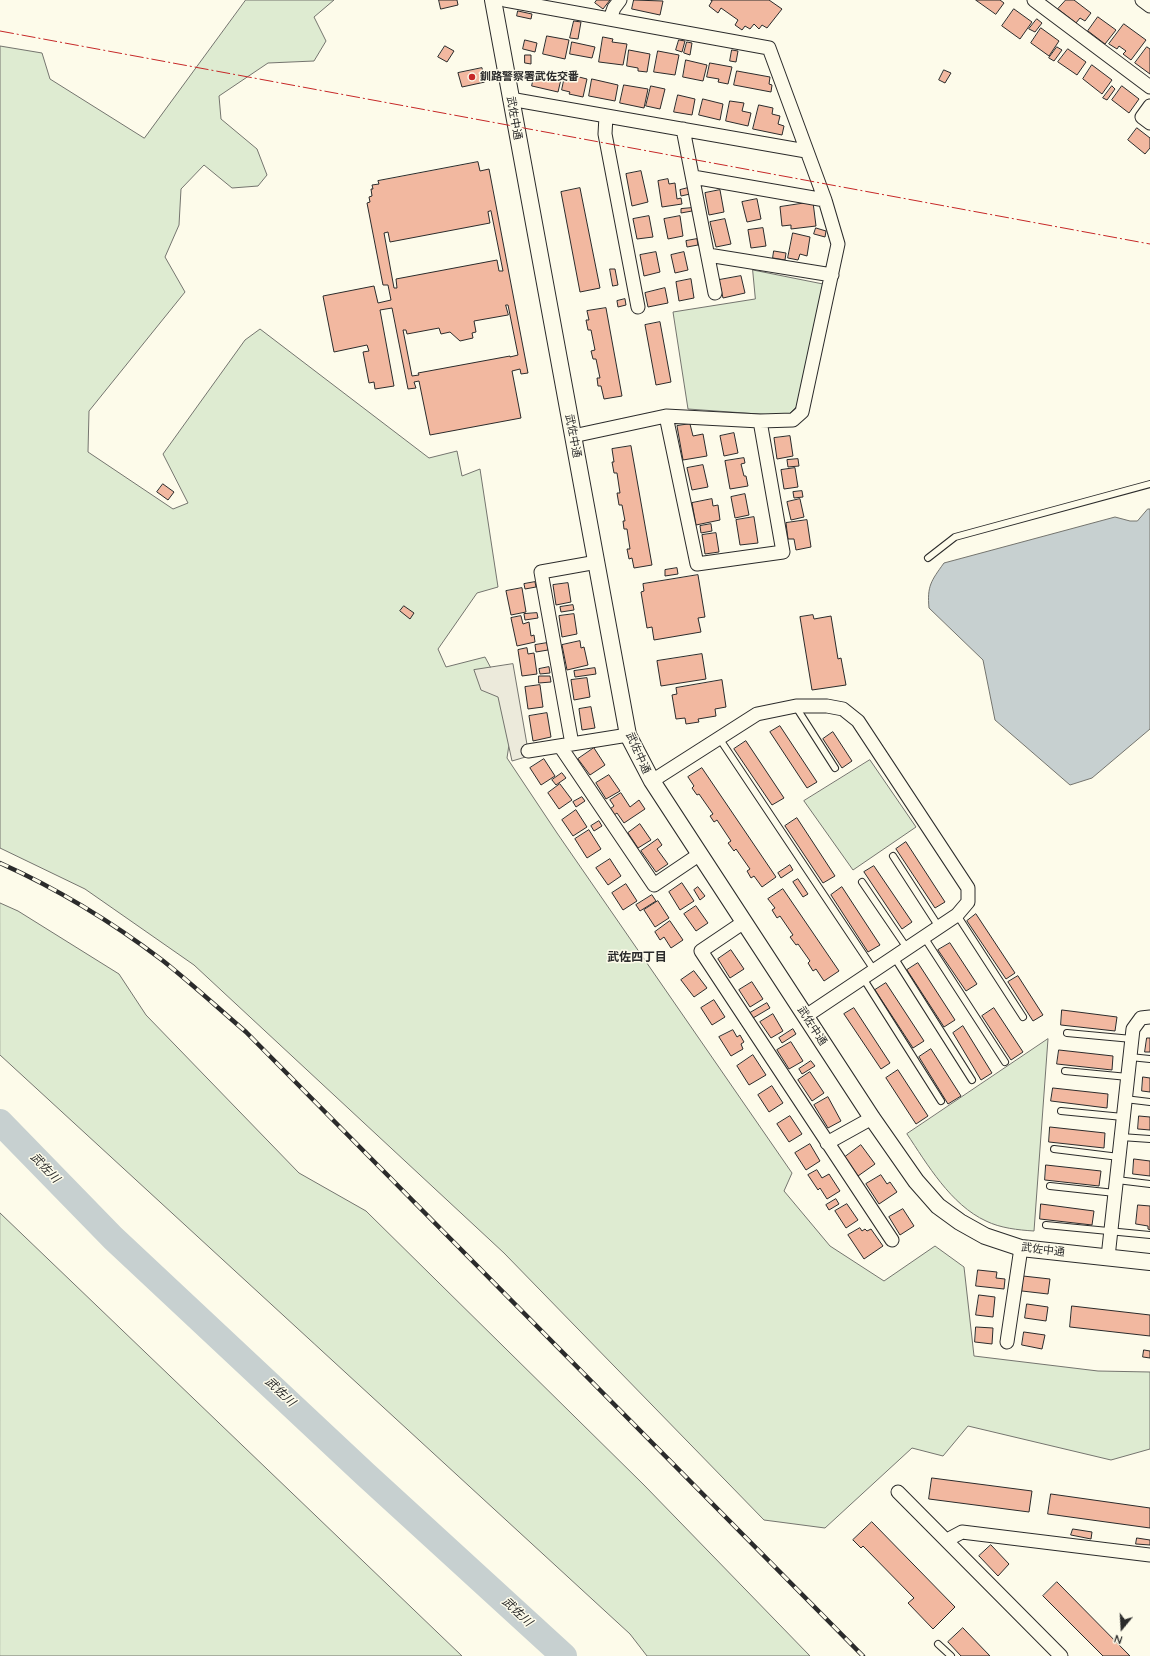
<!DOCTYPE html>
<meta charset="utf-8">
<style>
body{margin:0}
#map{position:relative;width:1150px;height:1656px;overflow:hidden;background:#fdfbea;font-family:Quicksand,sans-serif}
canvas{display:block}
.north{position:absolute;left:1102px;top:1608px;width:40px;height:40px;-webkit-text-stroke:3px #fdfbea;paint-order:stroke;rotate:198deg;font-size:11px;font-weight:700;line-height:16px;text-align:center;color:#2b2b2b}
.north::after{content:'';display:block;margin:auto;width:14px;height:18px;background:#2b2b2b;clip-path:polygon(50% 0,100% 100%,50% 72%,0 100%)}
</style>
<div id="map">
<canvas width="1150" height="1656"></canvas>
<div class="north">N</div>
</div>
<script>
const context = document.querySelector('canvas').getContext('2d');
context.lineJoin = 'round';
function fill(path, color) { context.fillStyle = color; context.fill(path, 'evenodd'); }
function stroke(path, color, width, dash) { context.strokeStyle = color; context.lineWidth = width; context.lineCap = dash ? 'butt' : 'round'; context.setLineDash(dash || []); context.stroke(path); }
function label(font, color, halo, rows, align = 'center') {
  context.font = font + ' Quicksand,"Noto Sans JP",sans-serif'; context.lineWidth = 3; context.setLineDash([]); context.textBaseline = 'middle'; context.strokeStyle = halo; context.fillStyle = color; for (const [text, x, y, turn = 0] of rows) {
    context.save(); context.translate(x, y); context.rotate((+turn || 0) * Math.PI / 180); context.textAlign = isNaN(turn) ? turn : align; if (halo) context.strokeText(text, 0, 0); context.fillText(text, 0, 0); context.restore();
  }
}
const green = new Path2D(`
 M246 0H334L314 17 326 41 314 61 268 63 219 96 221 119 257 149 267 175 258 186 232 188 204 165 181 189 179 225 165 257 185 292 89 411 88 452 173 509 188 503 163 454 245 340 260 329 429 458 457 451 462 476 480 469 498 587 477 593 438 649 446 667 485 657 514 711 507 758 557 833 792 1173 784 1191 830 1246 884 1281 935 1246 964 1267 974 1356 1098 1371 1150 1372V1449L1111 1460 968 1426 943 1456 912 1448 825 1528 764 1520 504 1253 194 965 85 889 0 848V46L42 53 50 79 144 138Z
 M753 270 823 284 801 402 787 416 688 409 673 312 755 299Z
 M870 760 916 827 853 870 804 801Z
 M0 903 18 911 119 974 146 1015 299 1173 366 1211 644 1485 810 1656H647L630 1634 0 1055Z
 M1048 1039 1034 1231C1018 1230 1000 1228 986 1221 951 1205 927 1164 907 1134Z
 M0 1213 462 1656H0Z`);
fill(green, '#deebd1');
stroke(green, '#74746e', 1);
const parking = new Path2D(`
 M513 664 529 756 512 761 498 697 481 690 474 670Z`);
fill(parking, '#eceadb');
stroke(parking, '#74746e', 1);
const water = new Path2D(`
 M1148 509H1150V729L1092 778 1070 785 995 720 983 660 929 608C927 586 931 581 944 563L1115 517 1130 521H1137Z`);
fill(water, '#c7d0d0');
stroke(water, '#74746e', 1);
stroke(new Path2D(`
 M0 1122 113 1238 365 1474 564 1656`), '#c7d0d0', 26);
const building = new Path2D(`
 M439 0H457L458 5 441 9Z
 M597 0H610L603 9 595 3Z
 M634 0 663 1 660 15 632 9Z
 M711 0H769L782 9 767 28 762 25 759 29 754 24 750 29 745 26 742 30 735 25 738 20 721 8 718 13 709 6 712 1Z
 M976 0H1000L1004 3 996 14Z
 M1066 0H1074L1091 13 1085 21 1080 18 1076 23 1058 9Z
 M1014 9 1032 22 1020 39 1002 26Z
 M518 11 532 14 531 19 517 16Z
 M1098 17 1116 30 1105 44 1088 31Z
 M1037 19 1042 23 1035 32 1029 29Z
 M574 21 581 22 578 39 570 38Z
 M1124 24 1146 40 1131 60 1123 54 1126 51 1119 46 1117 49 1109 44Z
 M1041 28 1059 41 1049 56 1031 43Z
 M547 36 569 40 565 59 543 54Z
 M603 37 613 39 612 42 627 44 623 65 599 62Z
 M525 40 537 43 535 52 523 49Z
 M679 40 685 41 682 52 676 50Z
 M572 42 595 47 592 58 570 54Z
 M687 42 692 43 690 55 684 53Z
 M445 46 454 51 447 62 438 57Z
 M1057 47 1062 50 1054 61 1049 58Z
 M1147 47 1150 49V74L1135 63Z
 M1068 49 1086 62 1077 75 1058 62Z
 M629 50 650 54 647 72 638 71V68L627 66Z
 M732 50 738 51 736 62 730 61Z
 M658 51 679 55 675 75 654 72Z
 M525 55H531V64L525 63Z
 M686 60 707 65 703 81 683 77Z
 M710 63 732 67 728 84 718 82 719 79 707 77Z
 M1092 65 1112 80 1102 94 1083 79Z
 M482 68 485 82 462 87 458 73Z
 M944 70 951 73 945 83 939 80Z
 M566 71 575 73V76L587 79 583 97 569 94 570 92 562 90Z
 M737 71 770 77 769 84 772 85 771 92 734 85Z
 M535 72 550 76 551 72 562 75 558 92 532 86Z
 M592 79 618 85 615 101 589 96Z
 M624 85 648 89 644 108 620 103Z
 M651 86 665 89 660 109 646 106Z
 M1112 86 1115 89 1107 100 1103 98Z
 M1122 86 1139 99 1129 113 1112 100Z
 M678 95 695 99 692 115 674 112Z
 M703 99 723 104 720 120 699 115Z
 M730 101 744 103 742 111 751 113 748 126 726 121Z
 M759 105 773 108 772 114 780 116 778 124 784 126 782 135 753 129Z
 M1137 128 1150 138V148L1145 154 1128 140Z
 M478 162 480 171 489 169 528 373 521 374 520 369 512 371 521 418 430 435 419 381 414 382 416 388 408 389 392 308 380 310 394 386 375 389 374 382 369 383 363 352 369 351 367 345 334 352 323 296 374 286 378 303 391 300 388 285H383L367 203 370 202 369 197 372 196 371 189H373L372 185 379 184 378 181ZM491 211 503 271H499L497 260 396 279 397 288H394L384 233 388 232 390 242 490 223 488 212ZM506 305H508L518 355 510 357V356L418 373 419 375 412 376 403 330H406L407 334 439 328 441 334 450 332 460 341 473 338 472 333 476 332 474 321 508 315Z
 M641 171 648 202 632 206 626 174Z
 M668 179 669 184 675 183 677 199 681 198 682 204 662 207 658 181Z
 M580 188 600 288 580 292 561 192Z
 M688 188 690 194 681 196 680 190Z
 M720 190 724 212 709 215 705 193Z
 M757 199 761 219 747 222 742 202Z
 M813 202 816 226 791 229V225L782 226 780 207Z
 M692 208V211L681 213V209Z
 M649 216 653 237 637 239 633 219Z
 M680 216 683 236 668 239 664 219Z
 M725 219 731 244 716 247 710 222Z
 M763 228 766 246 751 248 748 230Z
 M816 228 826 231 825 237 814 234Z
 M793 233 810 237 807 256 800 254 798 260 788 258Z
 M697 239 698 245 687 247 686 241Z
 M774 251 786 253 785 260 773 258Z
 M656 252 660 272 644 276 640 255Z
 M684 252 688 270 675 273 671 255Z
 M610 269H615L618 285 613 286Z
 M741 276 745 293 723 298 719 280Z
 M691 279 694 298 679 301 676 282Z
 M665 288 668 303 648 307 645 293Z
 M625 299 626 305 618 307 617 301Z
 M606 308 622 396 604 399 601 386H598L597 378H600L596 359H593L591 351 595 350 591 330H588L586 320H589L587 311Z
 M660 322 671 382 656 385 645 325Z
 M690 424 693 436 703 434 707 456 683 460 677 426Z
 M734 433 738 453 724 456 720 436Z
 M790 436 793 456 777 459 774 438Z
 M631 446 652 565 634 568 632 558 629 559 627 549H630L627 529H624L623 521H625L622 505H619L617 493H620L617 473H614L612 462H614L612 449Z
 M744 458 745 463 741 464 744 476H746L748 486 730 489 725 461Z
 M798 459 799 466 788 467 787 460Z
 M703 465 708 487 692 490 687 468Z
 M795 468 798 487 784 489 781 470Z
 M163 484 174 492 168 500 157 492Z
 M802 491 803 497 794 498 793 492Z
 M745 494 749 515 735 518 731 497Z
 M712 499 713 506 718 505 720 520 696 525 692 503Z
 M800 499 804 517 791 520 787 502Z
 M754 517 758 543 740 545 736 520Z
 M807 520 811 547 796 550 794 539H788L786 523Z
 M711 524 712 531 701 533 700 526Z
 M716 533 719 552 705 554 702 535Z
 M677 568 678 574 665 576V570Z
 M698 575 705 617 698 618 701 632 654 640 652 627 647 628 641 592 644 591 643 584Z
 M535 582 536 587 525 589 524 584Z
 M568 583 571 602 556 605 553 585Z
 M522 588 526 612 511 615 506 591Z
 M573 605 574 610 561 612 560 607Z
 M404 606 414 613 410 619 400 611Z
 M537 613 538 618 525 620 524 614Z
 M574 614 577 634 562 637 559 616Z
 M813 615 814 619 831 616 838 659 841 658 846 685 812 690 800 617Z
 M521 616 523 624 529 622 531 636 534 635 535 642 517 646 511 618Z
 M580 641 581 648 584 647 588 665 567 670 562 645Z
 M547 643 548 650 536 652 535 645Z
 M527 648 528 654 534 653 537 674 522 676 518 650Z
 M702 654 706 679 661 686 657 661Z
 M549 667 550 673 540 674 539 669Z
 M595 668 596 674 575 677 574 671Z
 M539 676H550L551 682 539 683Z
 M587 678 590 697 574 700 571 680Z
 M722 680 726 707 715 709 716 716 698 719 699 722 686 724 685 718 676 719 672 695 677 694 676 688Z
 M540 685 543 707 528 709 525 687Z
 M591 707 595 728 582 730 579 709Z
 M547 713 551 737 533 741 529 716Z
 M780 726 817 782 807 788 770 732Z
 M833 732 852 761 842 768 823 739Z
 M746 741 784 798 772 805 734 749Z
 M594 748 605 765 590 775 578 759Z
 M544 759 555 776 541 785 530 768Z
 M702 768 776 877 762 887 754 876 751 878 747 871 750 869 736 849 734 851 728 843 731 841 717 820 714 822 710 816 713 814 699 794 697 795 692 788 694 786 688 777Z
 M562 773 566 778 556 785 552 780Z
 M609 775 620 791 606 799 596 783Z
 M560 784 572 800 559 809 548 793Z
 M621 793 630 807 639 800 645 809 624 823 617 813 614 815 610 809 614 806 610 800Z
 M582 797 585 801 576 807 573 802Z
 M576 810 587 827 573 836 562 820Z
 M797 818 835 876 823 883 785 826Z
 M599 821 602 826 594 831 591 826Z
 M640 824 651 840 638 848 628 833Z
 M589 830 601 849 587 858 575 839Z
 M658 839 662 845 657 849 668 864 656 872 641 851Z
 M906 842 945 902 935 908 896 849Z
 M610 859 621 876 608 885 596 868Z
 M790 865 793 870 781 878 778 873Z
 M874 866 912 922 902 929 864 872Z
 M798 879 808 894 803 897 793 882Z
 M682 883 694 901 680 910 669 892Z
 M626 884 637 901 623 910 612 893Z
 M698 887 705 896 700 900 694 890Z
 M842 887 880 945 868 952 831 895Z
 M783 889 839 971 824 981 816 969 813 971 808 963 810 961 798 944 796 945 790 937 793 935 780 916 777 918 772 910 775 908 768 899Z
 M652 895 656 901 640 911 636 905Z
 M658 901 669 918 655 927 644 910Z
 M696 906 708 923 696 931 684 914Z
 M976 914 1015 973 1006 979 967 921Z
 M670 921 683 940 671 948 664 937 660 940 655 932Z
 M950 943 977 984 966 991 938 950Z
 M731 950 744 969 730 978 718 959Z
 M918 963 955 1020 944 1027 907 970Z
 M694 971 707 988 694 997 681 980Z
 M1018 976 1043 1015 1033 1021 1008 982Z
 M752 982 763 999 750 1007 739 990Z
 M886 983 924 1041 913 1048 875 990Z
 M714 1000 725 1017 712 1025 701 1008Z
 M767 1003 770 1008 753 1018 750 1013Z
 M854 1008 890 1063 881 1069 844 1014Z
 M994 1008 1023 1052 1011 1060 982 1016Z
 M1062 1010 1117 1017 1115 1031 1061 1025Z
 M773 1014 783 1031 771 1038 760 1022Z
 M963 1026 992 1073 981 1080 953 1033Z
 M793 1029 796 1034 782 1043 779 1038Z
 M733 1030 737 1037 740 1035 744 1042 741 1044 743 1049 731 1056 719 1037Z
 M1147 1038H1150V1052H1145Z
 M791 1042 803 1061 789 1069 777 1050Z
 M931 1049 961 1096 948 1104 919 1057Z
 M1059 1050 1113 1056 1112 1070 1057 1064Z
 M753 1055 766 1075 749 1085 737 1066Z
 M811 1061 815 1066 802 1074 799 1069Z
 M898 1070 928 1116 916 1124 886 1078Z
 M810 1072 824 1093 812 1101 798 1080Z
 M1143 1077 1150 1078V1092L1142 1091Z
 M772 1086 783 1103 769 1112 758 1095Z
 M1053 1088 1108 1094 1107 1108 1051 1101Z
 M828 1097 841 1121 828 1128 814 1105Z
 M790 1116 802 1134 789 1142 777 1124Z
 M1139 1116 1150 1117V1130L1138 1129Z
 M1050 1127 1105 1133 1104 1148 1049 1142Z
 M810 1144 820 1161 806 1170 795 1153Z
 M861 1145 875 1164 858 1176 845 1157Z
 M1134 1159 1150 1161V1176L1133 1174Z
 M1046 1165 1101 1171 1099 1186 1045 1180Z
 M817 1170 822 1178 829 1174 840 1191 827 1199 820 1188 818 1190 808 1175Z
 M881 1175 887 1184 890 1182 897 1192 879 1204 866 1184Z
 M836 1199 839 1204 829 1210 826 1205Z
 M847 1204 858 1220 846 1228 835 1211Z
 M1041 1204 1094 1211 1092 1225 1040 1219Z
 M1138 1205 1150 1206V1230L1148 1229V1226L1136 1224Z
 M903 1209 914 1226 900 1235 889 1217Z
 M860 1228 862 1231 865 1229 867 1231 871 1229 883 1246 864 1259 848 1235Z
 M978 1270 997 1272 996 1278 1005 1279 1004 1289 976 1286Z
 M1023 1276 1050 1279 1048 1294 1022 1291Z
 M979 1295 995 1297 993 1317 976 1315Z
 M1027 1304 1048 1307 1046 1321 1025 1318Z
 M1072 1306 1150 1315V1336L1070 1327Z
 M976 1327 993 1328 992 1344 975 1342Z
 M1024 1332 1045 1335 1042 1349 1022 1345Z
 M1144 1350 1150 1351V1358L1143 1357Z
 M932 1478 1032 1491 1029 1512 929 1499Z
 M1051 1494 1150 1508V1528L1048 1514Z
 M872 1522 955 1607 933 1629 908 1603 914 1598 863 1546 861 1548 853 1540Z
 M1073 1529 1092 1532 1091 1539 1071 1535Z
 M1137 1538 1150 1540V1545L1136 1544Z
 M991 1545 1009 1564 998 1576 979 1556Z
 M1057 1582 1130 1656H1103L1043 1596Z
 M963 1628 990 1656H961L948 1642Z`);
fill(building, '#f2b8a0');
stroke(building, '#2b2b2b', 1);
const service = new Path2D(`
 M928 558 955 537 1150 484
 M796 707 835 768
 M719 738 874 970
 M893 856 939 927
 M862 882 907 948
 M957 915 1023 1017
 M924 937 1005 1062
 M894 957 972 1080
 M863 978 941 1101
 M1067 1033 1132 1039
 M1130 1057 1150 1059
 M1065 1071 1128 1077
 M1125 1099 1150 1102
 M1061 1111 1123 1117
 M1121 1137 1150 1139
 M1054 1149 1119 1157
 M1117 1180 1150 1184
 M1050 1186 1115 1193
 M1046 1225 1150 1235
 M938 1644 951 1656`);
const minor = new Path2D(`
 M505 0 769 48 825 200 838 244 802 412 793 420 760 421 666 416 573 436
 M1034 0 1150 87
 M1142 0 1150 6
 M610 19 614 8 620 0
 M510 99 806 151
 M1150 106 1142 117 1150 123
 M606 116 605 134 638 307
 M683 129 715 293
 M693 177 825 200
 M708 255 832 275
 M666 416 697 564 783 552 760 421
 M572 744 541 572 597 562
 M560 746 654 885 700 854
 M528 751 628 735
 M652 781 757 714 796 706H827L843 709 858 721 968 888V902L957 915 806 1016
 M744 922 701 951 892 1240
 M827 1143 872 1118
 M1108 1257 1133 1029 1141 1018 1150 1017
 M1007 1342 1021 1248
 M898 1492 1061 1656
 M947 1540 962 1532 1150 1555`);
const tertiary = new Path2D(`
 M493 0 628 735 652 781 872 1118 916 1181 938 1206 960 1222 985 1236 1021 1248 1150 1262`);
stroke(service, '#2b2b2b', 8);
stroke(minor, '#2b2b2b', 15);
stroke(tertiary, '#2b2b2b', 18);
stroke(service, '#fdfbea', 6);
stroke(minor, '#fdfbea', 13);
stroke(tertiary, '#fdfbea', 16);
const rail = new Path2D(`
 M0 863C58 889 112 922 162 960 191 983 218 1008 246 1032L863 1656`);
stroke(rail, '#2b2b2b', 4.5);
stroke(rail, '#fdfbea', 3, [9]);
stroke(new Path2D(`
 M0 31 1150 244`), '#c62828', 1, [14, 3, 2, 3]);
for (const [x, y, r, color] of [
 [472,77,4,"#c62828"]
]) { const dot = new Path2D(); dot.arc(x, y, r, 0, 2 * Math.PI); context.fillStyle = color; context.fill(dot); stroke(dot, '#fdfbea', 1.5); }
label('bold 11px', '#2b2b2b', '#fdfbea', [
 ["釧路警察署武佐交番",480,77]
], 'left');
label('11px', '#2b2b2b', '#fdfbea', [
 ["武佐中通",514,118,80],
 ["武佐中通",573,436,79],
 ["武佐中通",638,753,66],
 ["武佐中通",812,1026,57],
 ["武佐中通",1043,1250,7]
]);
label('bold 12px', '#2b2b2b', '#fdfbea', [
 ["武佐四丁目",637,957]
]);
label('italic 12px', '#2b2b2b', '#fdfbea', [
 ["武佐川",45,1168,46],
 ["武佐川",280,1392,43],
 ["武佐川",517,1612,43]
]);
</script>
